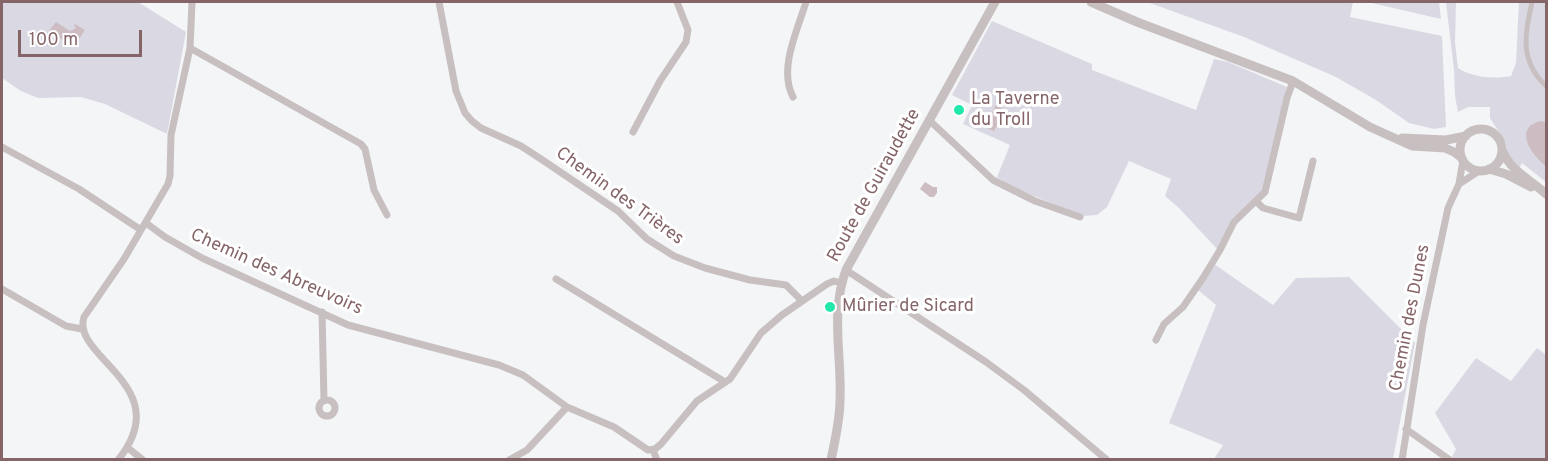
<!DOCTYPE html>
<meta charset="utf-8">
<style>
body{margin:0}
#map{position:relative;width:1548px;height:461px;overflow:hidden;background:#f3f5f7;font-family:Overpass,sans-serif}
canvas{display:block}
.frame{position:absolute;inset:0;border:3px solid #856568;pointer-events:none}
.scale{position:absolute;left:18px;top:30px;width:124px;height:27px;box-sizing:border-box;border:3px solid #856568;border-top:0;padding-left:8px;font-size:18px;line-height:21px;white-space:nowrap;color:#856568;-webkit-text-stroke:4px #fff;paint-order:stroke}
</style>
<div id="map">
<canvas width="1548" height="461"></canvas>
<div class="frame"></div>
<div class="scale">100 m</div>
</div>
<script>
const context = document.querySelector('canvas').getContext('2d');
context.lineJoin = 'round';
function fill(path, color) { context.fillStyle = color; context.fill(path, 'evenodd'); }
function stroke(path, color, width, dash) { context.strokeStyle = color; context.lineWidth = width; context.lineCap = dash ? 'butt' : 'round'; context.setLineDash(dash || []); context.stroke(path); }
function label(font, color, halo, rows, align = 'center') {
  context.font = font + ' Overpass,sans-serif'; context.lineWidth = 6; context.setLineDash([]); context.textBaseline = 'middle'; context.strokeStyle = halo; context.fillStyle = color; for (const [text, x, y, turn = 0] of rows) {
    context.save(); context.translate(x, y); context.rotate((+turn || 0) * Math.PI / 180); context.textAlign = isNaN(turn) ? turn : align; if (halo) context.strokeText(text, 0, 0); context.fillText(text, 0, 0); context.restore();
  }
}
fill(new Path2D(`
 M2 2H138L186 32 167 134 105 104 81 97 38 98 21 91 2 78Z
 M1147 2H1353L1350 17 1442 36 1446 127 1434 129 1409 123 1376 100 1336 77 1244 37Z
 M1367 2H1439L1441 19Z
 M1446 2H1456L1455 43 1458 68C1474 78 1493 79 1511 76L1516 63 1519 2H1546V182L1522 163 1519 169 1507 154 1506 143 1490 118V107H1468L1458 112 1455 96 1454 70Z
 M992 21 1092 64V70L1196 110 1214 59 1228 62 1287 87 1263 191 1232 219 1218 250 1179 208 1165 196 1171 179 1129 161 1107 207 1097 215 1083 216 1012 187 997 177 1010 145 963 124 972 105 952 95Z
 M1214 264 1273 305 1296 278 1349 277 1415 343 1393 459H1214L1223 445 1169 423 1216 305 1198 290Z
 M1537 348 1546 355V459L1456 460 1452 457 1456 449 1435 413 1476 358 1511 381Z`), '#dad9e3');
fill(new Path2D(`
 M56 22 70 31 76 28 74 26 75 24 85 30 79 39 73 36 69 37 66 42 49 31Z
 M996 105 1005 110 994 131 985 127Z
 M1541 121 1546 122V166C1532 155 1512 128 1541 121Z
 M925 182 933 187H937V193L934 197H930L920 189Z`), '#cdbcc1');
stroke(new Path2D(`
 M1532 2C1525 35 1519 60 1546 86`), '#c8bfc0', 5);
stroke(new Path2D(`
 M439 2 456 91 465 113 472 121 481 128 521 146 541 159 618 211 647 239 674 256 705 268 750 280 786 285 802 301
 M190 48 361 144 365 149 374 190 387 215
 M793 97C778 69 798 29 806 2
 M929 120 993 180 1035 201 1080 217
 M633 132 660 81 686 42 688 30 677 2
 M2 147 79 189 141 230
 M1459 184 1479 171
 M1256 201 1263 208 1299 218 1313 161
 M146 223 165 237 202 258 348 325 499 365 523 375 567 407 614 427 648 450 655 449 661 444 697 401 730 379 761 333 782 315 827 284 834 281 841 283
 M846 270 986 362 1024 390 1107 460
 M556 279 725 382
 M2 289 66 326 82 329
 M322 312 324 401
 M1156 340 1164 324 1183 307 1203 278 1220 250 1234 222 1265 192 1287 98 1293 81
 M319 408a8 8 0 1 1 16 0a8 8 0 1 1-16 0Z
 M1406 429 1450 460
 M128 448 143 460
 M653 450 657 460
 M118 460C178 386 71 358 84 317L124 259 168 184 170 176 171 135 190 48 192 2
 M509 460 527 450 567 407
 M1402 460 1423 325 1448 208 1459 184 1463 160`), '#c8bfc0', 7);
stroke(new Path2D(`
 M1091 2 1137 22 1293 81 1370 127 1412 146 1445 148 1454 152 1462 158
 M1460 150a21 21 0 1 1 42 0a21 21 0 1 1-42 0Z
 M1402 138 1446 140 1466 136
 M1502 150C1511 172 1530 179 1546 194
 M1489 169 1506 174 1531 187
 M831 460C835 440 840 420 840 400 842 356 830 313 846 270L995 2`), '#c8bfc0', 9);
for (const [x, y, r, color] of [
 [959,110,6,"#22e8ab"],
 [830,307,6,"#22e8ab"]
]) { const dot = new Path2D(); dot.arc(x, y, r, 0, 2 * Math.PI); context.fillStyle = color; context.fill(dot); stroke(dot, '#fff', 2); }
label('18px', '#856568', '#fff', [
 ["La Taverne",971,100],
 ["du Troll",971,121],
 ["Mûrier de Sicard",842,307]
], 'left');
label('18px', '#856568', '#fff', [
 ["Route de Guiraudette",875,186,-61],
 ["Chemin des Trières",619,197,36],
 ["Chemin des Abreuvoirs",276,273,24],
 ["Chemin des Dunes",1411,318,-79]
]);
</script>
